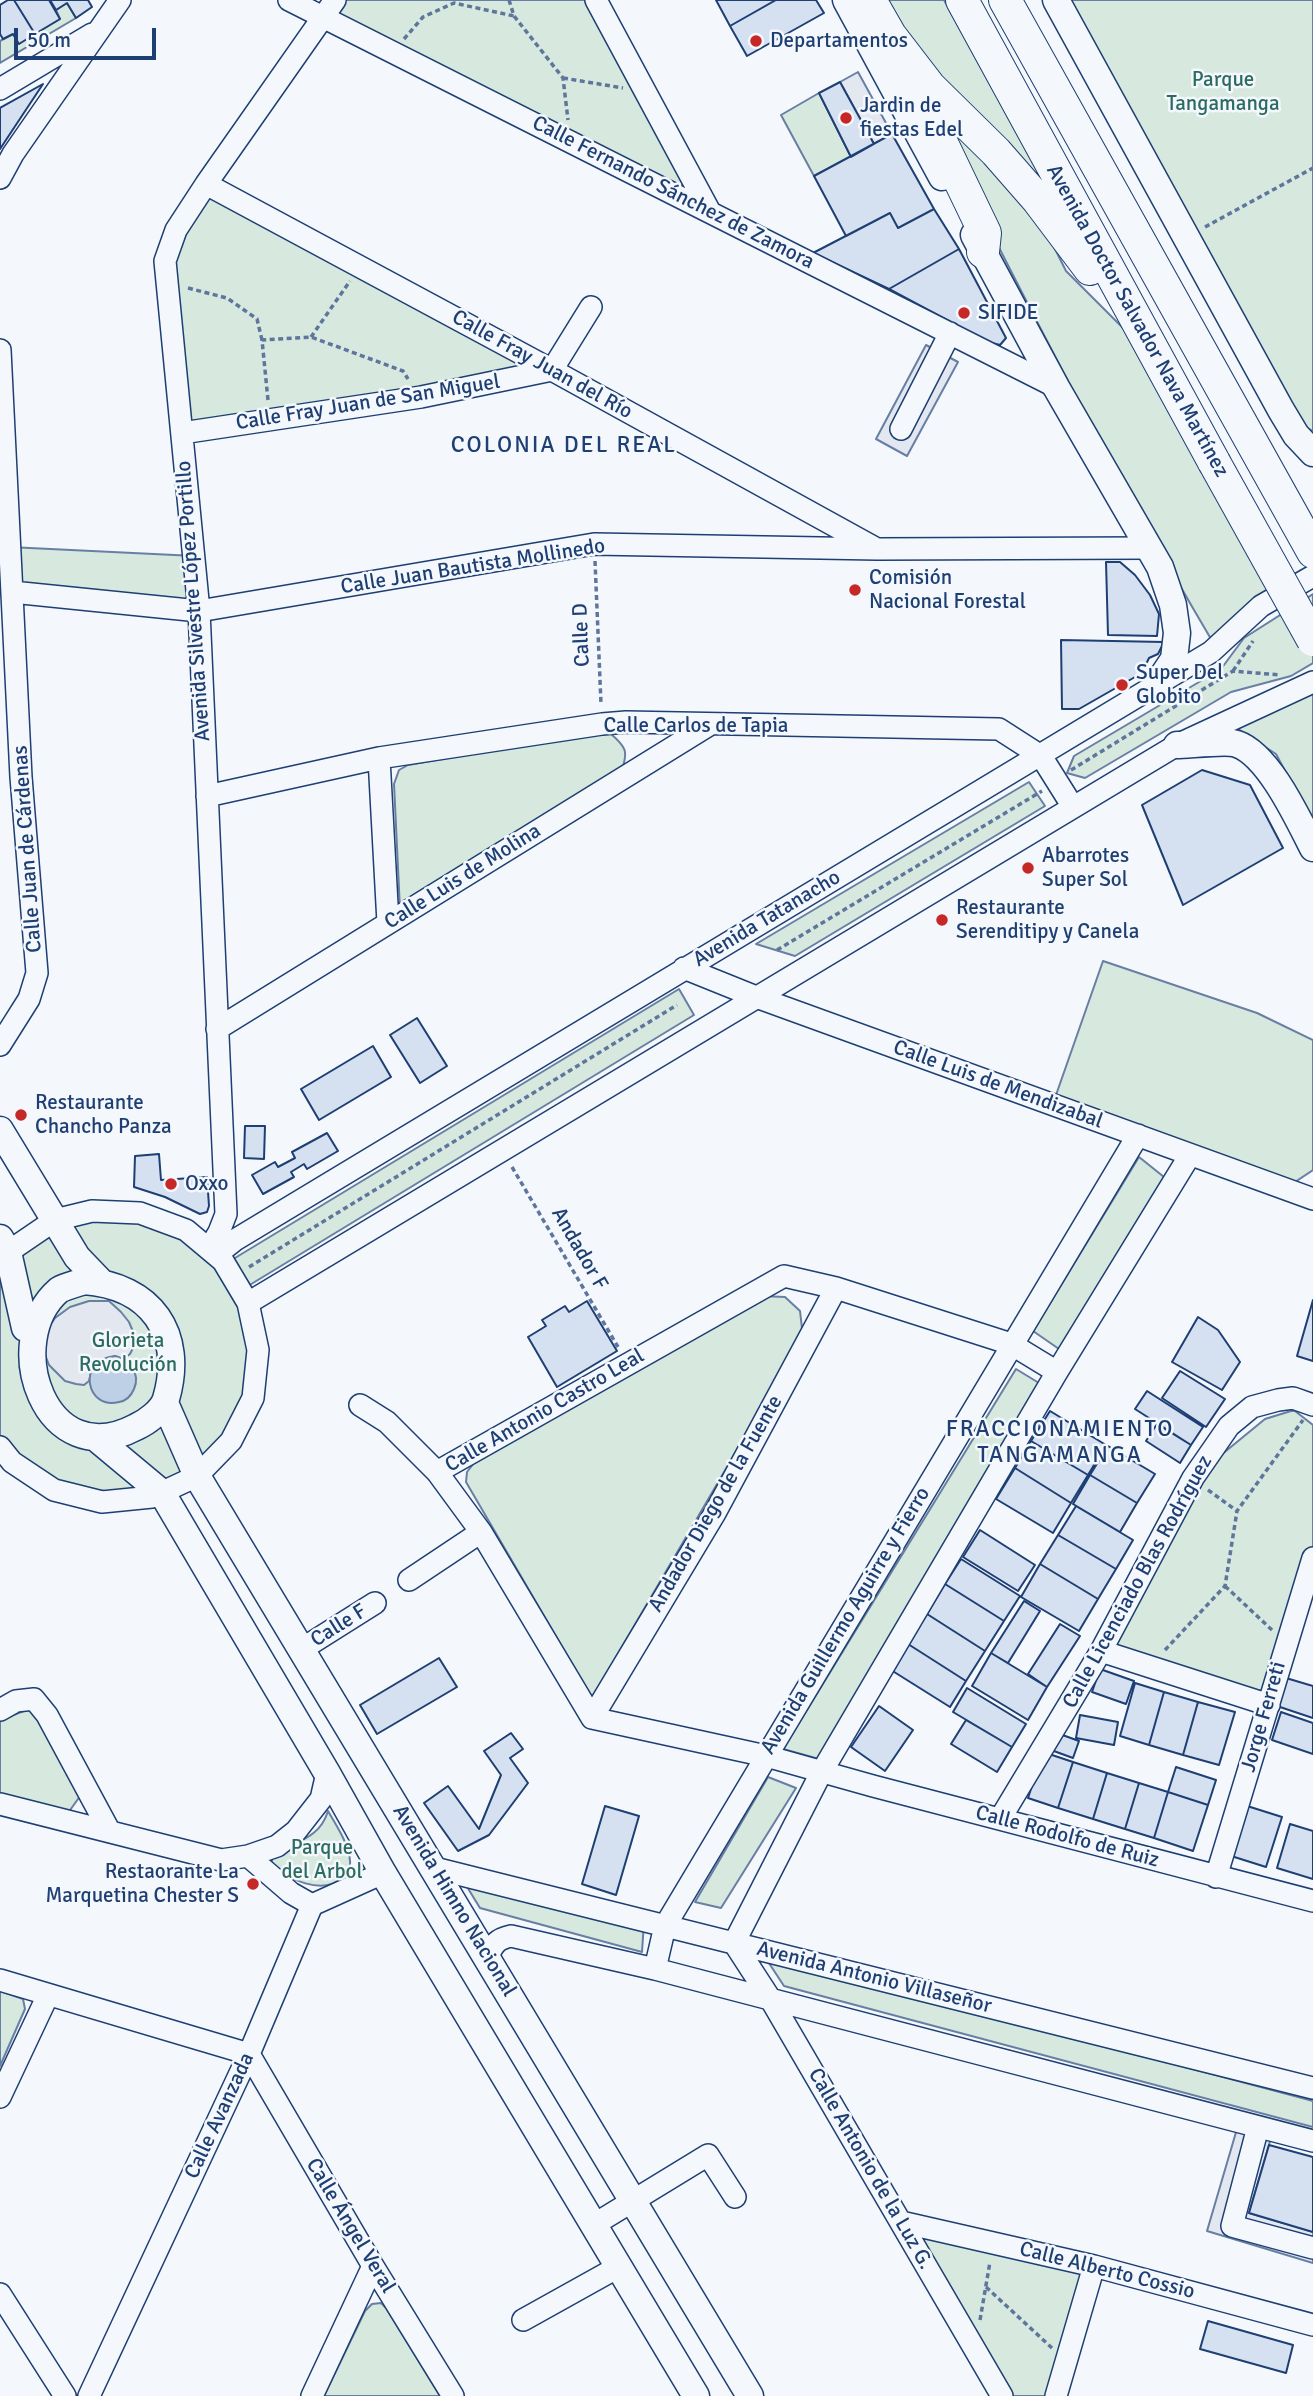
<!DOCTYPE html>
<meta charset="utf-8">
<style>
body{margin:0}
#map{position:relative;width:1313px;height:2396px;overflow:hidden;background:#f4f7fb;font-family:Signika,sans-serif}
canvas{display:block}
.scale{position:absolute;left:14px;top:28px;width:142px;height:32px;box-sizing:border-box;border:4px solid #1d3f73;border-top:0;padding-left:9px;font-size:21px;line-height:24px;white-space:nowrap;color:#1d3f73;-webkit-text-stroke:5px #f4f7fb;paint-order:stroke}
</style>
<div id="map">
<canvas width="1313" height="2396"></canvas>
<div class="scale">50 m</div>
</div>
<script>
const context = document.querySelector('canvas').getContext('2d');
context.lineJoin = 'round';
function fill(path, color) { context.fillStyle = color; context.fill(path, 'evenodd'); }
function stroke(path, color, width, dash) { context.strokeStyle = color; context.lineWidth = width; context.lineCap = dash ? 'butt' : 'round'; context.setLineDash(dash || []); context.stroke(path); }
function label(font, color, halo, rows, align = 'center') {
  context.font = font + ' Signika,sans-serif'; context.lineWidth = 5; context.setLineDash([]); context.textBaseline = 'middle'; context.strokeStyle = halo; context.fillStyle = color; for (const [text, x, y, turn = 0] of rows) {
    context.save(); context.translate(x, y); context.rotate((+turn || 0) * Math.PI / 180); context.textAlign = isNaN(turn) ? turn : align; if (halo) context.strokeText(text, 0, 0); context.fillText(text, 0, 0); context.restore();
  }
}
const green = new Path2D(`
 M335 0H596L710 212 323 17Z
 M877 0H944L1049 191 1038 200Z
 M1070 0H1313V431L1301 425Z
 M67 3 76 18 0 63V41L13 34 19 43 60 19 56 10Z
 M819 93 851 157 814 176 781 115Z
 M921 94 1030 199 1066 271 1125 330 1273 599 1211 639C1106 461 1014 278 921 94Z
 M206 184 552 370 182 433 167 282Z
 M9 547 195 556 199 611 12 592Z
 M1313 594V663L1291 676 1231 692 1085 778 1067 773 1074 756 1221 669 1244 638Z
 M1313 689V823L1276 754 1235 727Z
 M592 733H610C626 747 629 751 621 772L400 910 394 784 399 770 408 765Z
 M1029 782 1045 806 795 956 756 944Z
 M1103 961 1257 1013 1313 1040V1170L1295 1182 1056 1095Z
 M679 989 694 1015 248 1286 230 1261Z
 M1139 1157 1164 1177 1059 1349 1033 1331Z
 M140 1213 216 1255 258 1350 231 1441 152 1497 54 1490 0 1447V1265L54 1221Z
 M762 1296 785 1297 800 1311 803 1337 592 1698 466 1482 467 1472 474 1463Z
 M1016 1369 1039 1383 819 1759 783 1749Z
 M1291 1411H1295L1313 1425V1558L1269 1705 1104 1650 1193 1478 1265 1419Z
 M32 1708 83 1792 68 1813 0 1796V1720Z
 M768 1777 796 1788 721 1908 695 1902Z
 M328 1811C336 1825 349 1844 350 1861 351 1868 346 1875 341 1879 321 1895 289 1879 272 1866V1859L276 1854C297 1841 320 1838 328 1811Z
 M461 1877 644 1922 642 1952 480 1908Z
 M763 1954 1313 2101V2127L784 1986Z
 M0 1991 23 1999 25 2009 0 2066Z
 M901 2222 1094 2266 1056 2396H1002Z
 M381 2303 386 2308 440 2396H324L365 2311 372 2304Z`);
fill(green, '#d7e8df');
stroke(green, '#687fa3', 2);
const parking = new Path2D(`
 M858 72 892 134 874 144 840 82Z
 M926 345 958 362 907 456 876 439Z
 M89 1301H109L121 1312 129 1322 134 1334V1346L130 1354 123 1359 115 1356 93 1366 89 1381 84 1385 76 1384 65 1381 49 1365 44 1352V1334L55 1318 70 1307Z
 M1239 2122 1273 2131 1249 2213 1313 2232V2263L1207 2231Z`);
fill(parking, '#e3e8f0');
stroke(parking, '#687fa3', 2);
const water = new Path2D(`
 M115 1356C129 1360 141 1373 134 1389 131 1396 126 1401 119 1402 87 1411 75 1360 115 1356Z`);
fill(water, '#bed0e5');
stroke(water, '#687fa3', 2);
const building = new Path2D(`
 M8 0H14L35 34 19 44 13 34 3 39 0 34V5Z
 M14 0H49L60 19 35 34Z
 M50 0H88L92 7 76 18 67 3 56 10Z
 M716 0H776L730 26Z
 M776 0H816L824 13 747 56 730 26Z
 M840 82 874 144 851 157 819 93Z
 M43 84 0 149V108Z
 M892 134 934 209 898 228 890 213 846 236 814 176Z
 M934 209 959 249 889 289 813 253 890 213 898 228Z
 M959 249 1006 338 1000 345 988 342 889 289Z
 M1106 562H1120L1135 575 1150 595 1159 614 1157 636 1108 635Z
 M1061 640 1164 642 1158 654 1149 658 1142 673 1079 709H1062Z
 M1202 770 1250 785 1283 848 1183 905 1142 805Z
 M417 1018 447 1066 420 1083 390 1035Z
 M373 1046 391 1077 319 1120 301 1089Z
 M245 1126H265L264 1159 244 1158Z
 M327 1133 338 1151 307 1169 304 1164 291 1172 294 1177 263 1194 252 1175 275 1162 278 1167 295 1158 292 1152Z
 M159 1154 161 1180 207 1177 209 1206 207 1212 200 1214 165 1197 134 1187 135 1156Z
 M1313 1300V1361L1297 1356Z
 M587 1301 617 1351 557 1387 528 1337 546 1326 542 1320 565 1306 569 1312Z
 M1198 1317 1218 1330 1240 1362 1222 1390 1172 1362Z
 M1180 1371 1225 1399 1206 1427 1162 1398Z
 M1147 1391 1203 1427 1191 1445 1135 1409Z
 M1050 1411 1106 1445 1088 1475 1031 1441Z
 M1157 1424 1191 1445 1180 1463 1146 1441Z
 M1031 1441 1088 1475 1071 1503 1015 1468Z
 M1108 1446 1155 1474 1137 1503 1090 1475Z
 M1015 1468 1071 1503 1053 1533 996 1499Z
 M1090 1475 1137 1503 1120 1532 1073 1504Z
 M1076 1506 1133 1540 1116 1569 1058 1535Z
 M980 1530 1035 1565 1018 1591 963 1557Z
 M1058 1535 1116 1569 1098 1599 1040 1564Z
 M961 1559 1020 1596 1004 1621 945 1584Z
 M1040 1564 1098 1599 1079 1631 1021 1597Z
 M945 1584 1004 1621 985 1651 927 1614Z
 M1024 1601 1040 1611 1008 1663 991 1653Z
 M927 1614 985 1651 966 1681 908 1644Z
 M1060 1624 1080 1636 1047 1687 1028 1674Z
 M908 1644 966 1681 950 1707 891 1670Z
 M991 1653 1047 1687 1028 1720 972 1686Z
 M439 1658 457 1687 377 1734 360 1705Z
 M1100 1669 1134 1681 1126 1704 1092 1692Z
 M1286 1678 1313 1686V1718L1277 1706Z
 M1135 1683 1164 1692 1149 1745 1120 1736Z
 M967 1688 1026 1724 1012 1747 953 1712Z
 M1164 1692 1198 1702 1183 1755 1149 1745Z
 M1198 1702 1235 1712 1219 1765 1183 1755Z
 M879 1706 913 1730 885 1771 851 1747Z
 M1281 1712 1313 1723V1754L1272 1740Z
 M1080 1715 1118 1722 1114 1745 1076 1738Z
 M966 1720 1012 1747 997 1772 951 1744Z
 M511 1733 523 1749 510 1758 528 1783 489 1835 458 1851 424 1803 448 1786 479 1829 501 1775 484 1751Z
 M1057 1733 1079 1741 1073 1758 1051 1750Z
 M1043 1752 1073 1762 1058 1808 1028 1798Z
 M1073 1762 1107 1773 1093 1819 1058 1808Z
 M1176 1767 1216 1780 1208 1805 1168 1792Z
 M1107 1773 1139 1783 1125 1829 1093 1819Z
 M1139 1783 1168 1792 1154 1838 1125 1829Z
 M1168 1792 1208 1805 1193 1851 1154 1838Z
 M1244 1805 1282 1817 1266 1867 1228 1855Z
 M605 1806 639 1816 616 1895 582 1884Z
 M1290 1824 1313 1831V1879L1277 1868Z
 M1269 2145 1313 2157V2232L1249 2213Z
 M1208 2321 1293 2345 1286 2373 1200 2349Z`);
fill(building, '#d5e0f0');
stroke(building, '#1d3f73', 2);
const minor = new Path2D(`
 M289 0 1056 387
 M596 0 710 212
 M0 89 92 34
 M0 178 13 154 120 0
 M206 184 552 370 875 548
 M0 350 21 777 37 973 29 999 0 1045
 M901 429 950 333
 M182 433 421 397 552 370 591 307
 M12 592 199 611 594 544 877 549 1148 548
 M379 758 388 923
 M207 796 379 758 602 724 626 722 999 729 1041 756 1073 807
 M684 968 756 997 1313 1199
 M217 1029 709 725
 M209 1249 219 1232 226 1214 199 611 165 261 176 230 206 184 335 0
 M216 1255 235 1240 1211 652 1261 606 1313 576
 M0 1264 8 1252 55 1220 92 1211 140 1213 186 1230 223 1261 248 1303 258 1350 253 1398 231 1441 197 1476 152 1497 102 1502 54 1490 12 1462 0 1447
 M248 1303 1177 745 1313 682
 M360 1405 387 1422 437 1472 481 1532 592 1718 766 1756 873 1786 1313 1901
 M437 1472 784 1276 836 1288 1011 1344 1057 1372
 M409 1580 481 1532
 M302 1649 375 1603
 M1101 1651 1269 1705
 M0 1710 16 1701 34 1699 47 1715 110 1832
 M592 1718 715 1513 836 1288
 M0 1804 221 1860 248 1856 277 1846 296 1831 321 1799 327 1773
 M1000 1819 1101 1651 1193 1478 1229 1426 1252 1407 1278 1400 1293 1398 1313 1405
 M248 1856 291 1893 312 1905
 M434 1868 1313 2088
 M1216 1877 1313 1558
 M488 1957C493 1944 497 1939 511 1936L655 1969 1313 2141
 M655 1969 665 1926 1138 1135
 M0 1980 249 2054 373 2266 453 2396
 M0 2097 48 1995
 M1258 2127 1232 2226 1313 2248
 M901 2222 1094 2266 1313 2325
 M595 2224 708 2155 735 2197
 M0 2294 65 2396
 M523 2320 620 2266
 M89 2396 249 2054 312 1905 383 1873
 M312 2396 373 2266
 M1002 2396 771 2000 734 1943 821 1773 1057 1372 1190 1155
 M1056 2396 1094 2266`);
const major = new Path2D(`
 M846 0 942 177
 M1056 0 1281 410 1296 435 1313 453
 M974 235 1056 387 1160 567 1173 605 1177 633 1174 659 1156 686
 M1177 745C1189 745 1227 740 1237 744 1269 755 1298 819 1313 848
 M0 1130 77 1257 101 1282
 M0 1238 8 1252 25 1328
 M84 1281C151 1286 185 1333 166 1399 162 1411 147 1422 136 1427 45 1475 0 1341 59 1290 66 1286 76 1284 84 1281Z
 M165 1403 197 1476 750 2396
 M96 1438 162 1493 327 1773 383 1873 696 2396`);
const highway = new Path2D(`
 M870 0 890 35 930 87 996 152 1038 200 1090 269
 M962 0 1214 462
 M1005 0 1313 552
 M912 81 985 233 983 252`);
stroke(minor, '#1d3f73', 24);
stroke(major, '#1d3f73', 29);
stroke(highway, '#1d3f73', 34);
stroke(new Path2D(`
 M509 0 514 16 563 78 568 120
 M404 39 423 17 454 3 514 16
 M563 78 623 88
 M1205 227 1313 168
 M188 288 227 298 257 319 262 340
 M311 337 350 281
 M268 400 262 340 311 337 403 371 408 379
 M595 561 601 704
 M1233 671 1253 641
 M1071 770 1233 671 1280 675
 M777 950 1042 791
 M512 1167 618 1347
 M249 1267 677 1005
 M1208 1490 1237 1511
 M1225 1586 1272 1630
 M1165 1650 1225 1586 1237 1511 1303 1420
 M986 2287 1052 2348
 M980 2320 990 2262`), '#5e769c', 3.5, [5, 3.5]);
stroke(minor, '#f4f7fb', 21);
stroke(major, '#f4f7fb', 26);
stroke(highway, '#f4f7fb', 32);
const highwayBridge = new Path2D(`
 M1214 462 1313 640`);
stroke(highwayBridge, '#1d3f73', 34, []);
stroke(highwayBridge, '#f4f7fb', 32);
for (const [x, y, r, color] of [
 [756,41,7,"#c62828"],
 [846,118,7,"#c62828"],
 [964,313,7,"#c62828"],
 [855,590,7,"#c62828"],
 [1122,685,7,"#c62828"],
 [1028,868,7,"#c62828"],
 [942,920,7,"#c62828"],
 [21,1115,7,"#c62828"],
 [171,1184,7,"#c62828"],
 [253,1884,7,"#c62828"]
]) { const dot = new Path2D(); dot.arc(x, y, r, 0, 2 * Math.PI); context.fillStyle = color; context.fill(dot); stroke(dot, '#f4f7fb', 2.5); }
label('21px', '#1d3f73', '#f4f7fb', [
 ["Departamentos",770,41],
 ["Jardin de",860,106],
 ["fiestas Edel",860,130],
 ["SIFIDE",978,313],
 ["Comisión",869,578],
 ["Nacional Forestal",869,602],
 ["Super Del",1136,673],
 ["Globito",1136,697],
 ["Abarrotes",1042,856],
 ["Super Sol",1042,880],
 ["Restaurante",956,908],
 ["Serenditipy y Canela",956,932],
 ["Restaurante",35,1103],
 ["Chancho Panza",35,1127],
 ["Oxxo",185,1184],
 ["Restaorante La",239,1872,"right"],
 ["Marquetina Chester S",239,1896,"right"]
], 'left');
label('21px', '#2c6c60', '#f4f7fb', [
 ["Parque",1223,80],
 ["Tangamanga",1223,104],
 ["Glorieta",128,1341],
 ["Revolución",128,1365],
 ["Parque",322,1848],
 ["del Arbol",322,1872]
]);
label('21px', '#1d3f73', '#f4f7fb', [
 ["Calle Fernando Sánchez de Zamora",673,193,27],
 ["Avenida Doctor Salvador Nava Martínez",1137,321,61],
 ["Calle Fray Juan del Río",542,365,29],
 ["Calle Fray Juan de San Miguel",368,403,-9],
 ["Calle Juan Bautista Mollinedo",473,567,-9],
 ["Avenida Silvestre López Portillo",194,601,-94],
 ["Calle D",582,635,-92],
 ["Calle Carlos de Tapia",696,726],
 ["Calle Juan de Cárdenas",28,849,-94],
 ["Calle Luis de Molina",463,877,-32],
 ["Avenida Tatanacho",767,919,-31],
 ["Calle Luis de Mendizabal",998,1085,20],
 ["Andador F",579,1249,60],
 ["Calle Antonio Castro Leal",545,1411,-30],
 ["Andador Diego de la Fuente",716,1504,-60],
 ["Calle Licenciado Blas Rodríguez",1138,1582,-61],
 ["Avenida Guillermo Aguirre y Fierro",846,1621,-59],
 ["Calle F",339,1626,-32],
 ["Jorge Ferreti",1264,1717,-74],
 ["Calle Rodolfo de Ruiz",1067,1837,15],
 ["Avenida Himno Nacional",454,1901,59],
 ["Avenida Antonio Villaseñor",874,1978,14],
 ["Calle Avanzada",220,2116,-65],
 ["Calle Antonio de la Luz G.",870,2169,60],
 ["Calle Ángel Veral",350,2226,59],
 ["Calle Alberto Cossio",1107,2271,14]
]);
context.letterSpacing = '2px';
label('23px', '#1d3f73', '#f4f7fb', [
 ["COLONIA DEL REAL",564,446],
 ["FRACCIONAMIENTO",1060,1430],
 ["TANGAMANGA",1060,1456]
]);
context.letterSpacing = '0px';
</script>
